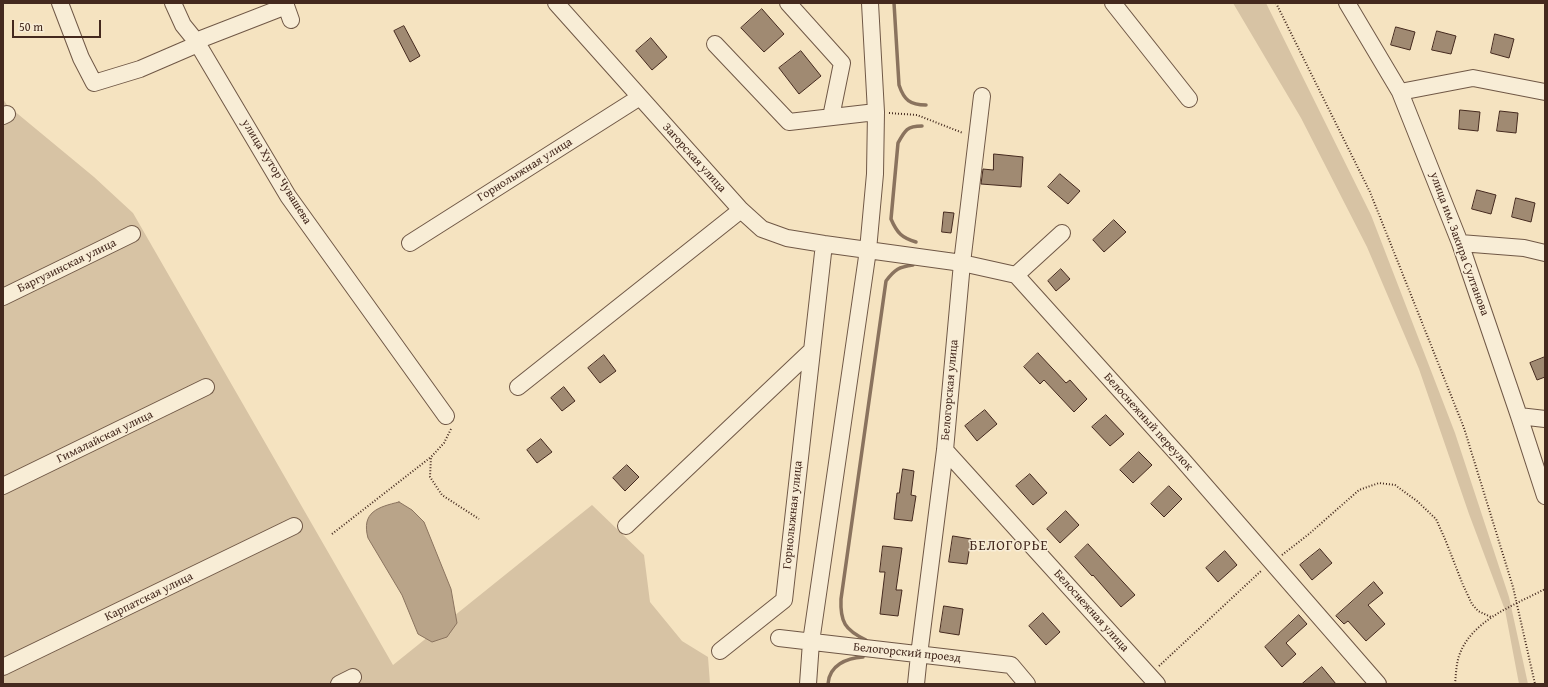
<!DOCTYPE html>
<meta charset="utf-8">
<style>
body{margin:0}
#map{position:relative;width:1548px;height:687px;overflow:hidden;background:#f5e3c0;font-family:"Gentium Book Plus",serif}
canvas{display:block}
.frame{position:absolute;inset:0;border:4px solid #44291e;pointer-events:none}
.scale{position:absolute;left:12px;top:20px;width:89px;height:18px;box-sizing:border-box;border:2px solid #44291e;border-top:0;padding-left:5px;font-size:12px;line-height:14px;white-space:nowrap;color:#44291e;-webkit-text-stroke:3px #f8edd6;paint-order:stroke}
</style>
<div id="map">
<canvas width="1548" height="687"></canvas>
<div class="frame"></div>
<div class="scale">50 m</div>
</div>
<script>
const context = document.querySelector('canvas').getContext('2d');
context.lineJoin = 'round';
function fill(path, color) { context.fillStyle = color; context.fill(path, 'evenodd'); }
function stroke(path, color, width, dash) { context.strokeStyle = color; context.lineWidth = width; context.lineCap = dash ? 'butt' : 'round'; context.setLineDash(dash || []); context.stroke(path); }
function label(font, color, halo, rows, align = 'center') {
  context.font = font + ' "Gentium Book Plus",serif'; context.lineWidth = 3; context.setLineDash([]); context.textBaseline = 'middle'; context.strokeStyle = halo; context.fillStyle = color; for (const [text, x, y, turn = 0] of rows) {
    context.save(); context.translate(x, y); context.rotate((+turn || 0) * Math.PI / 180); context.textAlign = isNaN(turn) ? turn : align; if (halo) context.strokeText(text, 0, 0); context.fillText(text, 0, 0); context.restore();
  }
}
fill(new Path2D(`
 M1233 3H1266L1371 215 1455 433 1509 597 1528 684H1519L1505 610 1469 514 1419 369 1367 247 1301 118Z
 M3 99 7 105 94 177 133 213 393 665 592 505 644 555 650 602 682 641 708 657 710 684H3Z`), '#d7c3a4');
const water = new Path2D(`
 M399 502 412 510 424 522 451 589 457 623 447 637 432 642 418 634 402 595 368 538C361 512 378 507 399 502Z`);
fill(water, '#b9a489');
stroke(water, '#8a735e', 1);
stroke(new Path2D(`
 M894 3 899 85C904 100 910 105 926 105
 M916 242C902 238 897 233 891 219L898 143C905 130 907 126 922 126
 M866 640C845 630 840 622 841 599L886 281C895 269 899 267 913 265
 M828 684C829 665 847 658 863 657`), '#8a735e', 3.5);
const building = new Path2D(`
 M762 9 784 34 764 52 741 28Z
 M404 26 420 56 410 62 394 31Z
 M1396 27 1415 32 1410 50 1391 45Z
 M1437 31 1456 36 1451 54 1432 50Z
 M1495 34 1514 39 1509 58 1491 53Z
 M651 38 667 57 652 70 636 51Z
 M801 51 821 76 799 94 779 68Z
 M1460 110 1480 112 1478 131 1459 129Z
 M1500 111 1518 113 1516 133 1497 131Z
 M994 154 1023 157 1021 187 981 184 983 169 993 170Z
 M1060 174 1080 191 1068 204 1048 187Z
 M1477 190 1496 195 1491 214 1472 209Z
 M1516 198 1535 203 1531 222 1512 217Z
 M944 212 954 213 951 233 942 232Z
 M1114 220 1126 232 1104 252 1093 240Z
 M1061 269 1070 279 1056 291 1048 281Z
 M1038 353 1066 383 1070 380 1087 399 1074 412 1044 380 1040 384 1024 367Z
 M604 355 616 371 600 383 588 368Z
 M1545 357V377L1537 380 1530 363Z
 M564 387 575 401 562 411 551 398Z
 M985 410 997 424 977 441 965 426Z
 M1106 415 1124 434 1110 446 1092 427Z
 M541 439 552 452 537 463 527 450Z
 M1139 452 1152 465 1133 483 1120 470Z
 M627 465 639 477 625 491 613 478Z
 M903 469 914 471 911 495 916 496 912 521 894 519 897 493H899Z
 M1030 474 1047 493 1033 505 1016 486Z
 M1169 486 1182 499 1164 517 1151 504Z
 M1066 511 1079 525 1060 543 1047 529Z
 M953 536 971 539 967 564 949 562Z
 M1088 544 1135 595 1121 607 1093 575 1092 576 1075 557Z
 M883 546 902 548 896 590H902L898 616 880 614 885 572H880Z
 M1320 549 1332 563 1312 580 1300 565Z
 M1225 551 1237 565 1218 582 1206 568Z
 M1374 582 1383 593 1368 605 1385 624 1366 641 1348 621 1344 624 1336 616Z
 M944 606 963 609 959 635 940 632Z
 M1043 613 1060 632 1046 645 1029 626Z
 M1299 615 1307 624 1286 643 1296 654 1282 667 1265 647Z
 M1322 667 1336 684H1302Z`);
fill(building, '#a08a72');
stroke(building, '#44291e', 1);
const minor = new Path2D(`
 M60 3 81 58 94 83 140 69 198 44
 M173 3 183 25 196 41
 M285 3 291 20
 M556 3 741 210 762 229 787 238 824 244 962 263 1016 275 1181 458 1378 684
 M788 3 842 63 831 117
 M1113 3 1189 99
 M1347 3 1400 92 1460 243 1519 416 1545 496
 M286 6 196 41 288 196 446 416
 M715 44 789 122 876 112
 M1400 92 1473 78 1545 92
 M3 116 7 114
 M410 243 640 97
 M1460 243 1524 248 1545 253
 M1016 275 1062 233
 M3 297 132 234
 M518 387 741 210
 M1519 416 1545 419
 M945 450 1157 684
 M3 486 206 387
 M626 526 812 350
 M779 638 1011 665 1027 684
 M720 651 784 600 824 244
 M3 667 294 526
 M339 684 353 677
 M808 684 811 642 868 250 875 174 876 112 870 3
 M916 684 919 655 945 450 962 263 982 96`);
stroke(minor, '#705846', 18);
stroke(new Path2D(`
 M1276 3 1370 192 1464 428 1513 587 1535 684
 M889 113 917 115 963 133
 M451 429 444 443 431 457 430 477 442 495 479 519
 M332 534 431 457
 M1282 555 1309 534 1359 490 1379 483 1395 485 1417 501 1436 519 1445 539 1463 585 1472 604 1478 611 1491 617
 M1159 666 1261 571
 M1455 684C1456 675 1456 665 1459 656 1471 620 1515 605 1545 589`), '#44291e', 2, [1, 2]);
stroke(minor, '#f8edd6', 16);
label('12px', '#44291e', '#f8edd6', [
 ["Загорская улица",694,158,48],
 ["Горнолыжная улица",525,170,-32],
 ["улица Хутор Чувашева",276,172,58],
 ["улица им. Закира Султанова",1459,244,70],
 ["Баргузинская улица",67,266,-26],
 ["Белогорская улица",950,390,-85],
 ["Белоснежный переулок",1148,422,48],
 ["Гималайская улица",105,437,-26],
 ["Горнолыжная улица",793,515,-84],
 ["Карпатская улица",149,597,-26],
 ["Белоснежная улица",1091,611,48],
 ["Белогорский проезд",907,653,6]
]);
context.letterSpacing = '1px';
label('14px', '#44291e', '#f8edd6', [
 ["БЕЛОГОРЬЕ",1009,546]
]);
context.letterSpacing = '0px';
</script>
